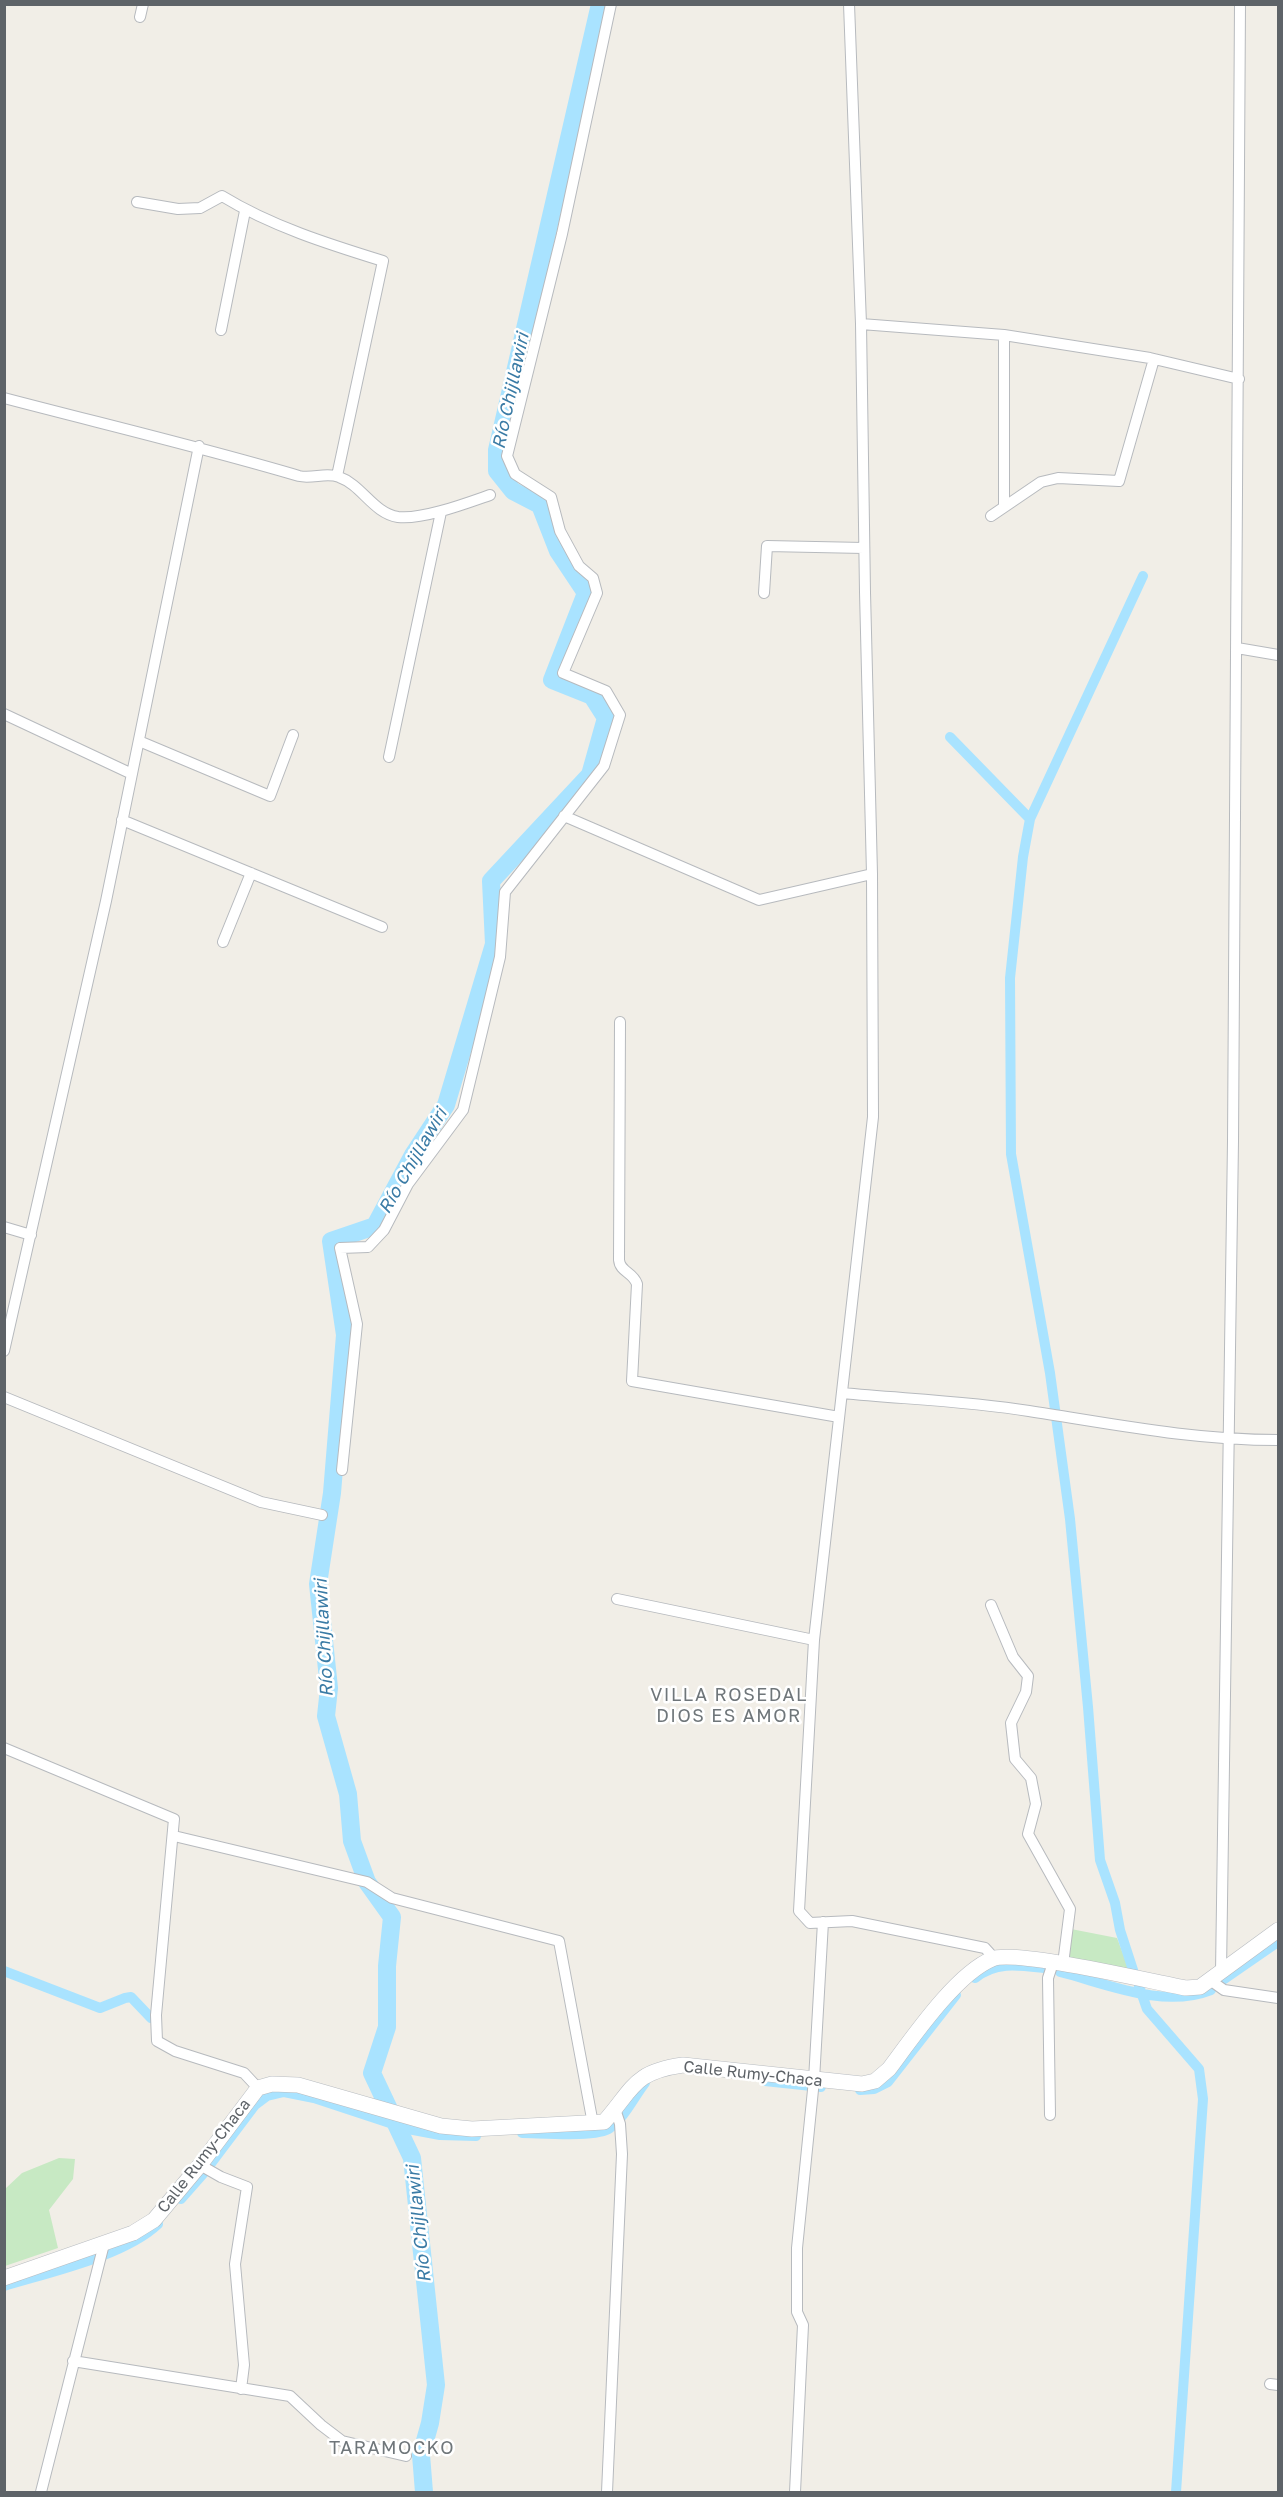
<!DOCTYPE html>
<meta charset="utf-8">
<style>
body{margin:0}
#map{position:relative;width:1283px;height:2497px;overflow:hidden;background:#f1eee7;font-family:"Golos Text",sans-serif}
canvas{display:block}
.frame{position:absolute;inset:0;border:6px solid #5e6368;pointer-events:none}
</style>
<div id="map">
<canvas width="1283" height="2497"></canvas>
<div class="frame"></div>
</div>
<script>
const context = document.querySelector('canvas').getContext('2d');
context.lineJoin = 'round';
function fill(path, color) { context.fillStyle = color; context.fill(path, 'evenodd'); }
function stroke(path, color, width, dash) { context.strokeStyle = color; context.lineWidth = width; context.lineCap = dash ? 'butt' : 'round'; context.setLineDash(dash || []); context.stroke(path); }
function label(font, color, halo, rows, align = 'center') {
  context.font = font + ' "Golos Text",sans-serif'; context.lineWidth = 5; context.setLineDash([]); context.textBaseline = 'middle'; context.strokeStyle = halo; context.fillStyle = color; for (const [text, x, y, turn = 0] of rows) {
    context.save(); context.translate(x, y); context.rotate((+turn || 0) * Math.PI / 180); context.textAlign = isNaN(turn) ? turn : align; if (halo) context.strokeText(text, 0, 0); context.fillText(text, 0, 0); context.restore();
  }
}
fill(new Path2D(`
 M1071 1929 1117 1938 1130 1972 1068 1960Z
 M59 2158 75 2159 73 2179 49 2210 58 2248 5 2266V2189L22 2173Z`), '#c7e9c3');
fill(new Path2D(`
 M421 2455 429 2464 433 2492H416L415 2459Z`), '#fcefd6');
stroke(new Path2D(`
 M950 737 1030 819
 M4 1971 100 2008 125 1998 131 1997 151 2018
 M1060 1972C1108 1984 1163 2009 1211 1990
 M1134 1973 1120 1930 1115 1903 1100 1860 1088 1707 1070 1519 1050 1373 1011 1154 1010 978 1023 857 1030 819 1143 576
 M975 1978C996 1961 1019 1965 1044 1968
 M1223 1980 1278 1942
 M1139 1986 1147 2009 1199 2069 1203 2099 1176 2492
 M765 2081 821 2087
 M860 2090 874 2089 888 2082 956 1995
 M522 2133C540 2133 597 2138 610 2128 625 2117 634 2097 645 2083
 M181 2199 203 2174 255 2105 267 2096 284 2092 314 2098 408 2129 440 2135 476 2136
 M4 2286C50 2272 124 2256 158 2224`), '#a9e3ff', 10);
stroke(new Path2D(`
 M424 2492 421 2455 430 2423 436 2385 412 2158 372 2073 387 2027V1966L392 1917 367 1882 352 1841 348 1794 326 1716 329 1688 318 1584 332 1493 345 1335 331 1241 375 1226 413 1155 446 1105 494 944 491 881 590 775 606 718 592 696 552 680 586 593 558 551 540 505 513 491 497 471V450L600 4`), '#a9e3ff', 18);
const street = new Path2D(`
 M849 4 861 324 865 592 872 874 873 1117 814 1640 799 1911 810 1923 852 1921 985 1948 994 1958
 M140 17 143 4
 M137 202 178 209 200 208 222 196C271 226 328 244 383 261L337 476
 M861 324 1004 335 1150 358 1239 379
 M221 330 245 211
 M4 398C103 424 201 447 299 476 312 479 327 472 339 477 362 485 373 513 398 517 422 520 467 503 490 495
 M1004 505V335
 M991 516 1041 482 1058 478 1119 481 1154 359
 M764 593 767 546 864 548
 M1237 648 1278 655
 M4 714 132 774
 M139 741 270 796 293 735
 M389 757 441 512
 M564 816 759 900 872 874
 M122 820 382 927
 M223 942 251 873
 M620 1022 619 1260C620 1272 633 1272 637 1284L632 1381 839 1417
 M4 1227 31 1235
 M4 1351 106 901 199 446
 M842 1393C904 1399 968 1401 1029 1411 1114 1424 1192 1440 1278 1440
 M4 1397 261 1502 322 1515
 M342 1470 357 1324 340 1248 368 1247 384 1230 408 1184 463 1110 500 957 505 892 604 766 620 715 606 691 563 673 597 593 593 578 579 566 560 531 551 497 515 474 507 456 562 234 611 4
 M617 1599 814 1640
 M991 1605 1013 1657 1028 1676 1026 1692 1011 1723 1015 1759 1031 1778 1036 1804 1028 1834 1070 1909 1063 1964
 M4 1748 174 1819 156 2015 157 2041 175 2051 244 2073 258 2088
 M174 1836 367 1882 392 1898 559 1941 593 2124
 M1221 1972 1233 1141 1240 4
 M1210 1980 1224 1990 1278 1998
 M1050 2115 1048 1978 1053 1963
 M200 2165 221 2177 247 2187 235 2264 244 2365 241 2389
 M73 2361 290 2396 321 2425 342 2441 406 2456
 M1270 2384 1278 2385
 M41 2492 104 2244
 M607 2492 622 2154 620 2124 615 2109
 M795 2492 803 2325 797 2312V2248L814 2080 823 1922`);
const secondary = new Path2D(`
 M4 2278 133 2233 154 2220 200 2165 258 2088 272 2084 298 2085 441 2126 472 2129 604 2122C634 2088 633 2072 683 2065L862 2084 875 2081 889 2069C913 2037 956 1974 992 1959 1015 1949 1153 1982 1186 1988L1200 1987 1278 1930`);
stroke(street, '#b7babe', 12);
stroke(secondary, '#b8bcc1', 16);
stroke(street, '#fff', 10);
stroke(secondary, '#fff', 15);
label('16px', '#5e6368', '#fff', [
 ["Calle Rumy-Chaca",753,2074,6],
 ["Calle Rumy-Chaca",204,2156,-52]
]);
label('italic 18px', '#3a7ba5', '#fff', [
 ["Río Chijllawiri",511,391,-78],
 ["Río Chijllawiri",413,1161,-60],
 ["Río Chijllawiri",324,1638,-93],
 ["Río Chijllawiri",419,2224,-96]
]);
context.letterSpacing = '1.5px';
label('18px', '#6f767a', '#fff', [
 ["VILLA ROSEDAL",729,1695],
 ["DIOS ES AMOR",729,1716],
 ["TARAMOCKO",392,2448]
]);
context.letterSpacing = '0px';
</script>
